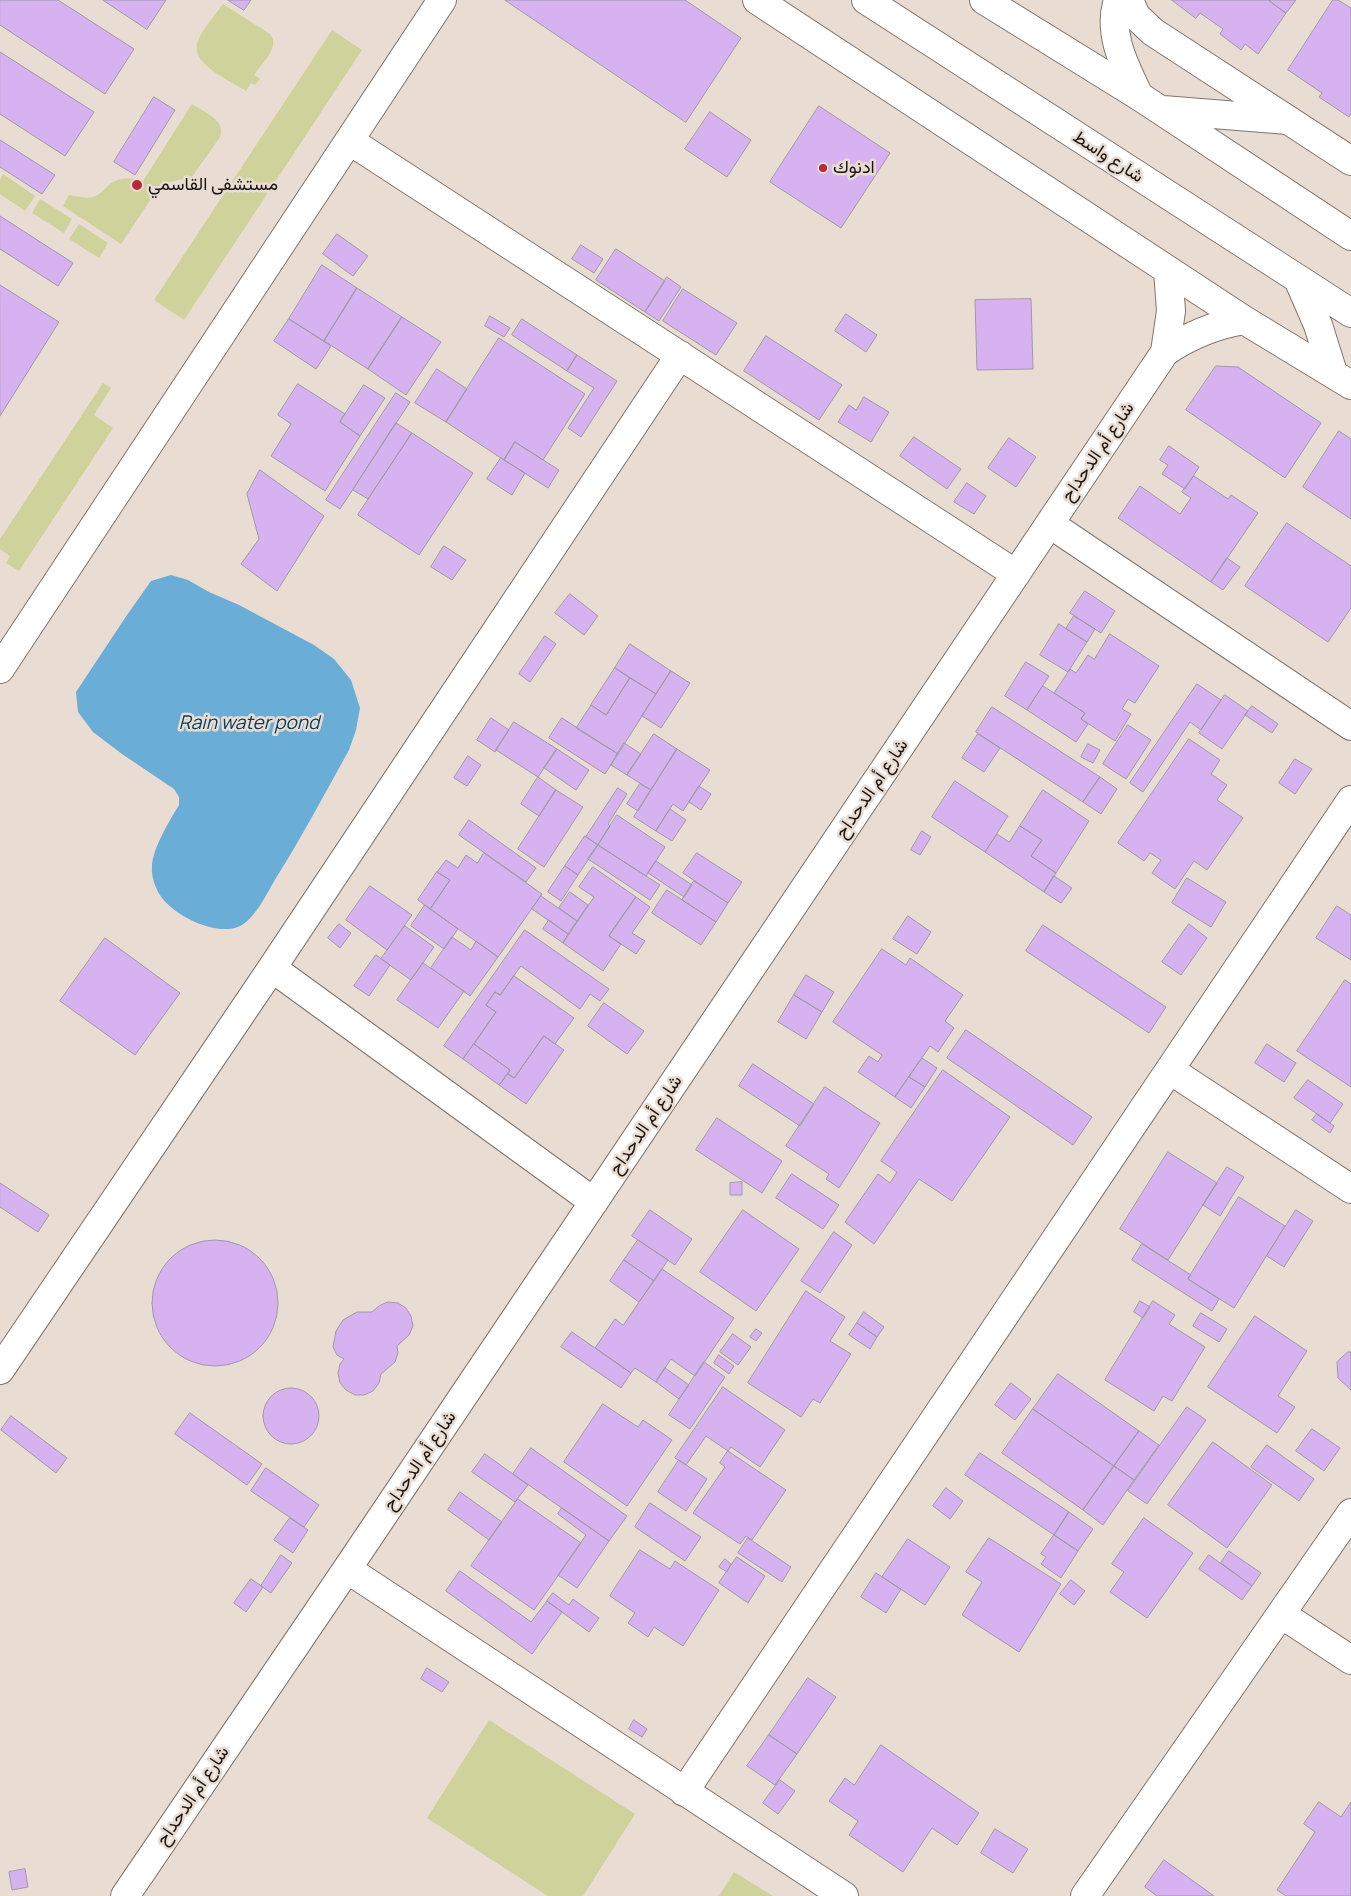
<!DOCTYPE html>
<meta charset="utf-8">
<style>
body{margin:0}
canvas{display:block;background:#e9dcd2}
</style>
<canvas width="1351" height="1896"></canvas>
<script>
const context = document.querySelector('canvas').getContext('2d');
context.lineJoin = 'round';
function fill(path, color) { context.fillStyle = color; context.fill(path, 'evenodd'); }
function stroke(path, color, width, dash) { context.strokeStyle = color; context.lineWidth = width; context.lineCap = dash ? 'butt' : 'round'; context.setLineDash(dash || []); context.stroke(path); }
function label(font, color, halo, rows, align = 'center') {
  context.font = font + ' Manrope,Vazirmatn,sans-serif'; context.lineWidth = 5; context.setLineDash([]); context.textBaseline = 'middle'; context.strokeStyle = halo; context.fillStyle = color; for (const [text, x, y, turn = 0] of rows) {
    context.save(); context.translate(x, y); context.rotate((+turn || 0) * Math.PI / 180); context.textAlign = isNaN(turn) ? turn : align; if (halo) context.strokeText(text, 0, 0); context.fillText(text, 0, 0); context.restore();
  }
}
fill(new Path2D(`
 M223 4 270 34C281 47 261 64 254 75L260 79 255 85 251 83 246 91C231 81 192 65 197 44 200 32 216 14 223 4Z
 M332 30 362 50 184 320 154 300Z
 M192 104C204 112 226 120 220 137L192 177 161 184 121 244 63 206 69 195C77 196 85 199 93 197 100 195 103 190 109 185 120 176 130 178 143 181Z
 M3 174 35 196 25 211 0 194V180Z
 M40 199 72 219 64 233 32 213Z
 M79 224 108 243 99 258 69 239Z
 M103 383 111 388 94 415 113 428 19 571 6 563 10 556 0 549V539Z
 M489 1720 635 1814 583 1896H548L427 1818Z
 M734 1872 773 1896H719Z`), '#cfd29b');
fill(new Path2D(`
 M171 575 188 580 209 592 239 605 314 645 334 659 351 680 360 708 356 730 349 750C325 793 302 837 276 878 267 893 259 911 246 922 225 941 177 918 162 898 156 890 151 877 152 867 152 849 170 820 179 805V797L174 789 122 754 93 732 78 712 76 692 127 615 151 581Z`), '#6aadd6');
const building = new Path2D(`
 M0 0H58L134 49 105 94 0 25Z
 M103 0H166L147 29Z
 M228 0H251L244 10Z
 M505 0H685L741 38 686 122Z
 M1172 0H1268L1286 13 1258 54 1245 44 1241 50 1220 34 1223 29 1200 13 1196 18Z
 M1269 0H1296L1286 13Z
 M1333 0H1338L1351 8V114L1349 117 1319 97 1322 93 1288 70Z
 M0 52 94 112 65 156 0 114Z
 M154 97 175 110 135 175 114 162Z
 M819 106 890 153 841 228 770 182Z
 M710 112 751 140 727 177 685 149Z
 M0 140 55 175 42 194 0 167Z
 M0 216 73 263 58 286 0 249Z
 M337 234 368 256 353 276 323 254Z
 M581 245 603 259 594 273 572 259Z
 M616 249 665 281 645 312 596 280Z
 M322 265 357 288 324 341 289 319Z
 M667 277 681 287 659 321 645 312Z
 M0 285 59 322 0 416Z
 M357 288 402 317 368 369 324 341Z
 M683 289 737 323 716 355 663 321Z
 M1031 299 1033 369 977 370 975 300Z
 M846 314 877 335 866 352 835 331Z
 M490 316 510 328 504 337 485 326Z
 M402 317 441 342 406 395 368 369Z
 M289 319 331 346 316 369 274 341Z
 M522 319 577 355 567 371 512 335Z
 M766 336 842 385 819 420 744 371Z
 M499 338 585 394 543 460 515 442 504 460 446 422Z
 M577 355 617 381 581 437 568 428 594 388 567 371Z
 M1216 366 1238 367 1321 423 1285 478 1186 410Z
 M437 369 467 389 446 422 415 403Z
 M298 384 345 414 340 422 360 436 325 491 271 456 291 424 278 415Z
 M364 385 385 398 360 436 340 422Z
 M396 393 410 402 340 509 326 500Z
 M864 397 889 412 871 442 838 422 849 405 856 410Z
 M396 423 412 433 368 499 353 490Z
 M1339 431 1351 439V519L1303 487Z
 M412 433 473 473 419 555 358 515Z
 M914 437 961 469 947 489 900 456Z
 M1009 438 1036 457 1016 487 988 468Z
 M515 442 559 470 548 488 504 460Z
 M1169 446 1199 467 1185 489 1162 474 1168 465 1160 460Z
 M501 458 525 473 512 495 487 479Z
 M260 470 324 516 277 591 241 564 259 539 247 494Z
 M1194 476 1228 499 1231 495 1258 513 1211 582 1118 518 1140 486 1180 514 1191 498 1182 492Z
 M967 483 986 496 974 514 954 502Z
 M1287 523 1351 566V608L1328 642 1245 586Z
 M444 546 466 560 452 580 431 567Z
 M1227 558 1240 567 1223 590 1211 582Z
 M1085 591 1115 611 1101 633 1070 613Z
 M570 594 598 616 584 635 555 613Z
 M1074 616 1095 629 1087 642 1066 629Z
 M1059 624 1087 642 1068 672 1040 655Z
 M1110 634 1159 666 1135 703 1128 699 1122 709 1131 714 1115 741 1081 719 1085 713 1054 693 1070 669 1076 673 1088 655 1094 659Z
 M545 636 556 644 530 682 519 674Z
 M630 644 671 671 656 694 615 668Z
 M1026 662 1049 676 1027 710 1005 696Z
 M615 668 630 678 606 715 591 705Z
 M671 671 690 683 661 728 642 716Z
 M630 678 656 694 618 754 576 728 591 705 606 715Z
 M1197 684 1221 700 1201 730 1190 722 1143 792 1130 783Z
 M1043 686 1085 713 1081 719 1088 724 1076 742 1027 710Z
 M1225 695 1248 711 1222 749 1199 733Z
 M1252 706 1278 724 1272 733 1245 715Z
 M992 707 1100 777 1083 802 976 732Z
 M491 718 509 730 495 752 477 740Z
 M562 718 618 754 605 774 549 738Z
 M514 722 557 749 538 777 496 750Z
 M1128 725 1151 740 1126 779 1103 764Z
 M654 734 677 749 651 790 627 775Z
 M978 734 1000 748 984 772 962 758Z
 M1189 739 1220 760 1211 774 1227 785 1217 800 1243 818 1207 870 1194 861 1175 889 1152 873 1161 860 1150 853 1144 861 1118 843Z
 M624 743 641 754 627 775 611 765Z
 M1088 744 1100 750 1093 763 1081 757Z
 M557 749 589 770 576 790 544 768Z
 M677 749 710 770 683 811 673 804 656 831 634 817Z
 M468 756 481 765 467 786 454 778Z
 M1295 759 1312 769 1295 794 1279 783Z
 M538 777 556 790 539 816 521 804Z
 M1100 777 1117 789 1101 814 1083 802Z
 M955 781 1008 816 985 852 932 817Z
 M640 784 651 790 638 811 627 804Z
 M699 786 711 794 701 810 689 802Z
 M618 788 627 794 608 824 610 826 598 845 586 837Z
 M556 790 583 807 544 867 518 849Z
 M1043 790 1089 821 1056 873 1031 856 1042 840 1020 826Z
 M670 809 686 820 672 841 656 831Z
 M617 815 665 847 646 876 598 845Z
 M469 820 536 868 526 882 459 835Z
 M1020 826 1042 840 1031 856 1056 873 1044 892 985 852 997 834 1009 842Z
 M922 831 931 837 920 855 911 850Z
 M585 836 598 845 578 875 565 866Z
 M598 845 660 885 650 900 588 859Z
 M484 853 542 894 498 957 430 909 450 880 437 872 446 860 458 868 466 855 477 863Z
 M697 853 742 882 728 903 683 873Z
 M656 861 692 885 684 897 648 873Z
 M565 866 578 875 561 901 548 892Z
 M593 867 636 897 609 936 621 944 603 971 563 943 594 897 579 887Z
 M437 872 450 880 430 909 418 900Z
 M1054 876 1072 888 1061 903 1044 892Z
 M1187 878 1226 902 1211 927 1172 903Z
 M694 881 728 903 716 922 682 900Z
 M370 886 412 915 387 950 346 920Z
 M667 890 716 922 701 945 652 913Z
 M570 892 588 905 577 921 559 908Z
 M541 896 577 921 568 934 532 909Z
 M636 897 650 907 632 933 645 941 636 954 609 936Z
 M425 905 458 929 444 949 411 926Z
 M1337 906 1351 915V960L1316 938Z
 M908 916 931 932 917 954 893 939Z
 M549 920 568 934 563 943 543 929Z
 M339 924 351 933 340 948 328 938Z
 M1189 924 1207 938 1181 975 1162 962Z
 M1043 925 1166 1007 1149 1033 1026 951Z
 M405 926 434 947 411 980 381 959Z
 M525 930 609 989 600 1001 590 994 580 1009 521 966 500 995 495 992 486 1005 496 1012 463 1059 444 1046Z
 M452 937 471 950 476 941 498 957 470 996 431 968Z
 M105 938 180 993 135 1055 60 1001Z
 M882 949 906 965 910 958 963 995 945 1021 954 1028 938 1052 930 1046 895 1097 858 1072 869 1056 878 1062 882 1055 833 1022Z
 M376 955 390 965 369 996 354 986Z
 M423 963 464 991 438 1028 397 1000Z
 M806 975 834 992 822 1012 794 995Z
 M514 976 574 1018 555 1044 544 1036 514 1078 508 1074 510 1070 474 1044 496 1012 486 1005 495 992 500 995Z
 M1345 980 1351 984V1087L1297 1051Z
 M794 995 822 1012 806 1039 778 1022Z
 M604 1003 644 1031 627 1054 588 1026Z
 M966 1030 1092 1117 1073 1145 947 1058Z
 M544 1036 564 1050 526 1104 499 1085 508 1074 514 1078Z
 M474 1044 510 1070 499 1085 463 1059Z
 M1267 1044 1296 1063 1284 1082 1255 1063Z
 M922 1058 937 1068 925 1087 909 1077Z
 M753 1064 814 1104 800 1126 739 1086Z
 M943 1070 1010 1117 952 1201 919 1179 874 1244 845 1222 878 1174 890 1183 897 1172 881 1161Z
 M909 1077 925 1087 911 1108 895 1097Z
 M1308 1080 1343 1104 1330 1123 1294 1098Z
 M825 1087 880 1123 839 1188 826 1179 829 1174 786 1146Z
 M1317 1114 1334 1126 1330 1133 1312 1120Z
 M717 1118 782 1161 762 1193 696 1150Z
 M1168 1152 1217 1183 1168 1260 1120 1229Z
 M1227 1167 1244 1177 1220 1216 1203 1205Z
 M792 1174 839 1205 823 1229 776 1198Z
 M742 1182V1195H730V1183Z
 M0 1183 49 1215 38 1232 0 1207Z
 M1239 1197 1285 1226 1234 1308 1188 1279Z
 M650 1210 692 1239 675 1265 632 1236Z
 M743 1210 799 1249 756 1311 700 1272Z
 M1296 1210 1313 1221 1284 1267 1267 1256Z
 M834 1232 852 1245 820 1293 801 1281Z
 M638 1240 668 1260 654 1281 624 1260Z
 M152 1303a63 63 0 1 1 126 0a63 63 0 1 1-126 0Z
 M1142 1244 1191 1275 1188 1279 1219 1299 1212 1311 1132 1260Z
 M624 1260 654 1281 639 1302 610 1281Z
 M662 1269 734 1318 695 1376 671 1359 656 1382 635 1368 631 1373 595 1348 615 1319 623 1325Z
 M806 1291 845 1317 830 1341 851 1354 820 1403 813 1399 801 1417 748 1383Z
 M1140 1301 1150 1307 1143 1318 1134 1312Z
 M1153 1301 1175 1315 1169 1324 1205 1347 1172 1401 1163 1396 1154 1411 1105 1380Z
 M388 1302 398 1303 406 1308 411 1316 413 1326 409 1335 397 1346 398 1353 395 1362 381 1374 379 1383 373 1391 364 1395H355L346 1390 340 1383 338 1373 340 1364 344 1359 337 1355 333 1347 336 1331 343 1320 357 1312H372L379 1306Z
 M864 1312 884 1327 877 1337 857 1323Z
 M1201 1313 1227 1329 1219 1342 1193 1326Z
 M1255 1316 1307 1351 1278 1396 1295 1407 1277 1433 1208 1387Z
 M857 1323 877 1337 870 1349 849 1335Z
 M756 1329 762 1333 756 1341 750 1337Z
 M572 1332 631 1373 621 1388 561 1347Z
 M733 1334 751 1347 738 1365 720 1352Z
 M1348 1352H1351V1390L1338 1378 1337 1362Z
 M719 1355 734 1366 729 1374 714 1363Z
 M704 1362 725 1377 690 1429 669 1415Z
 M665 1368 689 1385 679 1399 656 1382Z
 M1058 1374 1139 1431 1114 1466 1033 1409Z
 M1011 1383 1031 1399 1015 1420 995 1405Z
 M723 1387 785 1430 760 1467 731 1447 728 1451 706 1436 686 1465 675 1458Z
 M263 1416a28 28 0 1 1 56 0a28 28 0 1 1-56 0Z
 M603 1404 638 1427 643 1420 672 1440 627 1506 564 1462Z
 M1187 1407 1206 1420 1147 1504 1128 1491Z
 M1033 1409 1114 1466 1083 1510 1002 1453Z
 M190 1413 262 1464 247 1485 175 1434Z
 M11 1416 67 1458 56 1473 1 1430Z
 M1312 1429 1340 1448 1324 1471 1296 1451Z
 M1139 1431 1159 1445 1134 1480 1114 1466Z
 M1213 1442 1272 1485 1227 1548 1168 1505Z
 M1267 1445 1314 1479 1299 1501 1251 1467Z
 M531 1448 627 1516 609 1541 513 1474Z
 M728 1451 786 1490 752 1540 746 1536 740 1544 693 1513 725 1467 720 1463Z
 M980 1453 1069 1512 1054 1535 965 1475Z
 M485 1454 528 1485 515 1502 472 1472Z
 M679 1460 707 1479 686 1511 658 1492Z
 M1114 1466 1134 1480 1103 1525 1083 1510Z
 M266 1468 319 1505 304 1527 251 1491Z
 M946 1488 963 1501 950 1519 933 1506Z
 M460 1492 502 1522 489 1540 448 1510Z
 M518 1499 581 1543 534 1610 471 1566Z
 M650 1503 701 1537 685 1561 635 1527Z
 M562 1508 609 1541 577 1588 558 1575 586 1535 558 1514Z
 M1069 1512 1093 1529 1078 1551 1054 1535Z
 M290 1518 308 1530 293 1553 274 1540Z
 M1144 1518 1193 1553 1147 1618 1110 1592 1124 1572 1112 1564Z
 M1054 1535 1078 1551 1061 1578 1041 1564 1046 1557 1041 1554Z
 M748 1538 791 1567 782 1582 738 1553Z
 M989 1538 1061 1584 1019 1652 962 1615 982 1582 966 1572Z
 M908 1539 950 1567 925 1605 882 1577Z
 M640 1550 670 1569 675 1561 719 1590 683 1646 654 1627 648 1637 628 1623 635 1613 610 1596Z
 M1229 1551 1261 1573 1252 1586 1221 1563Z
 M281 1555 292 1563 271 1593 261 1586Z
 M1209 1555 1252 1586 1242 1600 1199 1569Z
 M737 1557 765 1576 748 1603 719 1583Z
 M725 1559 731 1564 727 1572 719 1567Z
 M460 1571 531 1622 547 1601 562 1612 532 1654 446 1591Z
 M876 1573 901 1589 886 1613 861 1597Z
 M251 1579 263 1587 246 1612 234 1603Z
 M1071 1580 1085 1591 1074 1605 1060 1594Z
 M553 1593 569 1605 573 1599 599 1618 589 1632 547 1601Z
 M427 1668 449 1682 442 1692 421 1679Z
 M808 1678 836 1697 797 1754 769 1735Z
 M634 1720 647 1729 642 1737 629 1729Z
 M769 1735 797 1754 775 1785 747 1766Z
 M881 1745 979 1813 957 1845 932 1828 903 1872 849 1835 858 1821 829 1801 845 1778 854 1785Z
 M780 1780 795 1791 778 1814 763 1803Z
 M1319 1802 1341 1817 1351 1802V1896H1286L1277 1890 1315 1832 1304 1824Z
 M995 1829 1028 1849 1013 1873 981 1853Z
 M1164 1860 1214 1896H1157L1145 1887Z
 M25 1869 28 1887 12 1890 9 1872Z`);
fill(building, '#d6b3f0');
stroke(building, '#a099a6', 1);
const minor = new Path2D(`
 M757 0 1244 320 1351 385
 M1118 0C1107 34 1125 66 1139 96
 M1129 0 1136 16 1153 32 1351 161
 M350 141 1016 574
 M1165 352 1171 311 1168 270
 M1050 524 1351 726
 M0 669 442 0
 M272 968 594 1202
 M1170 1070 1351 1189
 M0 1370 272 968 680 355
 M347 1569 844 1896
 M1281 1614 1351 1660
 M684 1792 1351 800
 M125 1896 347 1569 1165 352C1190 335 1214 325 1244 320
 M1085 1896 1351 1513`);
const primary = new Path2D(`
 M866 0 1351 313
 M984 0 1139 96 1351 236
 M1163 110 1288 120
 M1298 279 1318 325 1333 373`);
stroke(minor, '#81756d', 30);
stroke(primary, '#81756d', 30);
stroke(minor, '#fff', 28);
stroke(primary, '#fff', 28);
for (const [x, y, r, color] of [
 [823,168,5,"#ba2939"],
 [137,185,6,"#ba2939"]
]) { const dot = new Path2D(); dot.arc(x, y, r, 0, 2 * Math.PI); context.fillStyle = color; context.fill(dot); stroke(dot, '#e9dcd2', 2); }
label('18px', '#1a1512', '#e9dcd2', [
 ["شارع واسط",1108,157,33],
 ["شارع أم الدحداح",1098,452,-56],
 ["شارع أم الدحداح",872,789,-56],
 ["شارع أم الدحداح",646,1125,-56],
 ["شارع أم الدحداح",420,1461,-56],
 ["شارع أم الدحداح",193,1796,-56]
]);
label('18px', '#1a1512', '#e9dcd2', [
 ["ادنوك",833,168],
 ["مستشفى القاسمي",148,185]
], 'left');
label('italic 19px', '#08405c', '#e9dcd2', [
 ["Rain water pond",249,724]
]);
</script>
